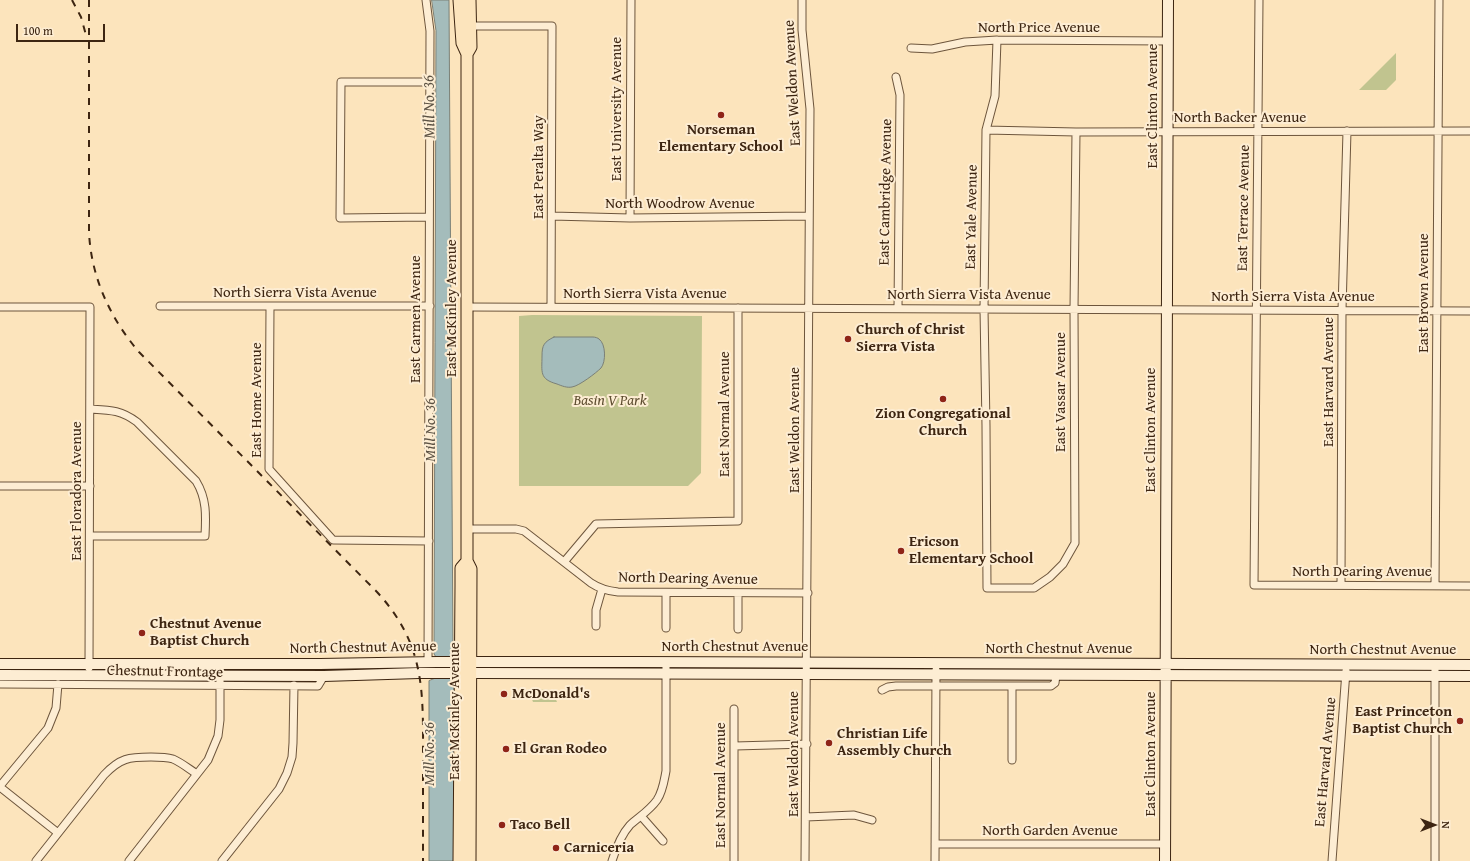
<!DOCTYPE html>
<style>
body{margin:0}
#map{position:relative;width:1470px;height:861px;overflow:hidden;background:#fce4bc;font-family:"Gentium Book Plus",serif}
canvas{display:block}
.north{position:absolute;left:1414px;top:805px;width:40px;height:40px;-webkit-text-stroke:3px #fdedd3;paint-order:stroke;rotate:90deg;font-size:11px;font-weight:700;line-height:16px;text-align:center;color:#3d2511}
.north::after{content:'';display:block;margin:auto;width:14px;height:18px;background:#3d2511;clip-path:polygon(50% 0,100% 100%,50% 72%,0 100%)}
.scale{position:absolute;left:16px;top:24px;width:89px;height:18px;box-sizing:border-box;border:2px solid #3d2511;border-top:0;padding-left:5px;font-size:12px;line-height:14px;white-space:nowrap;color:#3d2511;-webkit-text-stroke:3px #fdedd3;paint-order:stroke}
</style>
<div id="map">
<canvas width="1470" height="861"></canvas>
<div class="north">N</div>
<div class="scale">100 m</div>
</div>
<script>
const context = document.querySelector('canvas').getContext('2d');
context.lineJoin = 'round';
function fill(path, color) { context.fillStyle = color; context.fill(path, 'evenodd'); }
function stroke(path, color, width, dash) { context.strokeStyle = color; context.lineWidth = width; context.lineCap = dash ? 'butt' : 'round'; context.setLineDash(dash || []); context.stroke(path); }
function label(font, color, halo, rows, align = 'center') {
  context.font = font + ' "Gentium Book Plus",serif'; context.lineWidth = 4; context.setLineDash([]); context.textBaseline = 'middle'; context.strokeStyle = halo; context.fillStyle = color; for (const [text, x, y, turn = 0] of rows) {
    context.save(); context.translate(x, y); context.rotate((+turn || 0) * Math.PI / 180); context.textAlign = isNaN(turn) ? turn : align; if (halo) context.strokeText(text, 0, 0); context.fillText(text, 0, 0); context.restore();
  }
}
fill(new Path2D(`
 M1396 53V80L1386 90H1359Z
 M532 315 702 316 701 473 688 486H519V316Z
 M528 689 552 690 557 702H533Z`), '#c1c48f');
const water = new Path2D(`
 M432 0H449L453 653 449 657H436L434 654 436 31Z
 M554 337H593C595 337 598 338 599 339 606 344 606 362 601 368 596 373 579 386 572 387 567 388 562 386 557 384 539 379 542 372 542 356 542 345 544 342 554 337Z
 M436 678H449L454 682V861H429V681Z`);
fill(water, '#a4bcbb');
stroke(water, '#7b8077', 1);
const street = new Path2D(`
 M426 0 430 31 428 662
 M802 0V30L810 109 805 861
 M1259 0 1254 585 1470 586
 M471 26H552L551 307
 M997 40 995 96 986 130 984 309 986 426 987 588H1034L1050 577 1063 564 1075 543 1074 309 1076 132
 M911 48 932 49 965 42 997 40 1168 41
 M896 77 900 95 898 308
 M986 130 1076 132 1470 131
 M552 216 630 218 809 216
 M429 217 340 218 341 82H430
 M630 218 631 0
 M160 306H430
 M0 307H90L89 668
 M270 307 269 469 333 540 429 541
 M467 307 1470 311
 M0 486H90
 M467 529H516L524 531 591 583C600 589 608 591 618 592L808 593
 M90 536H205C206 516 207 499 196 481L137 422C121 410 110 410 91 409
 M564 562 596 524 738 521V308
 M1341 585 1342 310 1347 131
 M1435 586 1439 0
 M738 593V629
 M596 626V610L602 589
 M666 628V593
 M0 684 318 686 324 676
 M1012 686V760
 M882 690 888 687 896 686H1051L1055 683 1056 675
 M734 709V861
 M735 746 807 744
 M0 786 48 728 56 708 58 684
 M0 787 58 833
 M641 816 663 841
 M806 817 854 815 872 820
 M935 844H1166
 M36 861 104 775C120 758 129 757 151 757 158 757 166 757 173 759 182 763 189 769 197 774
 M129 861 208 760 218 736 220 720V664
 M222 861 279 789 287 773 292 757 293 743 294 685
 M612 861C616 848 621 835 630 825 639 817 650 810 657 800 663 791 664 781 666 771V662
 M935 861 936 670
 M1332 861 1346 671
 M1435 861V665`);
const secondary = new Path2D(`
 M0 664H320L437 662H640L1470 665
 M0 675 324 676 419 673H478L1470 676
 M1165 861 1168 0`);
const primary = new Path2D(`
 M459 0 462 43 467 54V561L471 569 470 861
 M467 54 471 47 470 0
 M459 861 461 586V568L467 561`);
stroke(street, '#6d553c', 9);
stroke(secondary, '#3d2511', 12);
stroke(primary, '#3d2511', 13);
stroke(street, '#fdedd3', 7);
stroke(secondary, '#fdedd3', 10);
stroke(primary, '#fce4bc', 11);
stroke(new Path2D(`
 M72 0 81 17 86 35
 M89 0V232C91 277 110 318 139 352L377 592C426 645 423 693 423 760 423 794 423 827 423 861`), '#3d2511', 2, [7, 7]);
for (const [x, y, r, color] of [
 [721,115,4,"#8f2418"],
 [848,339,4,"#8f2418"],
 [943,399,4,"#8f2418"],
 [901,551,4,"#8f2418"],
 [142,633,4,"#8f2418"],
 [504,694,4,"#8f2418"],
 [1460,721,4,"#8f2418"],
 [829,743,4,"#8f2418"],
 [506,749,4,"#8f2418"],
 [502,825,4,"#8f2418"],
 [556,848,4,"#8f2418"]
]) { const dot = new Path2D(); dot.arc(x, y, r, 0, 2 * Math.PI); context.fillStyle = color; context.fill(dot); stroke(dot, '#fdedd3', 1.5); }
label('15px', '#3d2511', '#fdedd3', [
 ["North Price Avenue",1039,28],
 ["East Weldon Avenue",793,83,-93],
 ["East Clinton Avenue",1153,106,-90],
 ["East University Avenue",617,109,-90],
 ["North Backer Avenue",1240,118],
 ["East Peralta Way",539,167,-90],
 ["East Cambridge Avenue",886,192,-89],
 ["North Woodrow Avenue",680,204],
 ["East Terrace Avenue",1244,208,-89],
 ["East Yale Avenue",972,217,-89],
 ["North Sierra Vista Avenue",295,293],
 ["East Brown Avenue",1424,293,-90],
 ["North Sierra Vista Avenue",645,294],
 ["North Sierra Vista Avenue",969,295],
 ["North Sierra Vista Avenue",1293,297],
 ["East McKinley Avenue",452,308,-90],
 ["East Carmen Avenue",416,319,-90],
 ["East Harvard Avenue",1329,382,-90],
 ["East Vassar Avenue",1061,392,-90],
 ["East Home Avenue",257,400,-90],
 ["East Normal Avenue",725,414,-90],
 ["East Weldon Avenue",795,430,-90],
 ["East Clinton Avenue",1151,430,-90],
 ["East Floradora Avenue",77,491,-90],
 ["North Dearing Avenue",1362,572],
 ["North Dearing Avenue",688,579,1],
 ["North Chestnut Avenue",735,647],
 ["North Chestnut Avenue",363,648,-1],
 ["North Chestnut Avenue",1059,649],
 ["North Chestnut Avenue",1383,650],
 ["Chestnut Frontage",165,672,1],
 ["East McKinley Avenue",455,711,-90],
 ["East Weldon Avenue",794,754,-90],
 ["East Clinton Avenue",1151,754,-90],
 ["East Harvard Avenue",1326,762,-85],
 ["East Normal Avenue",721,785,-90],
 ["North Garden Avenue",1050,831]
]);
label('bold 15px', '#3d2511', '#fdedd3', [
 ["Norseman",721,130,"center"],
 ["Elementary School",721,147,"center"],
 ["Church of Christ",856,330],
 ["Sierra Vista",856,347],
 ["Zion Congregational",943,414,"center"],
 ["Church",943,431,"center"],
 ["Ericson",909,542],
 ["Elementary School",909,559],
 ["Chestnut Avenue",150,624],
 ["Baptist Church",150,641],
 ["McDonald's",512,694],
 ["East Princeton",1452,712,"right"],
 ["Baptist Church",1452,729,"right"],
 ["Christian Life",837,734],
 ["Assembly Church",837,751],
 ["El Gran Rodeo",514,749],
 ["Taco Bell",510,825],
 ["Carniceria",564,848]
], 'left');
label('italic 15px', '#5e4d30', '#fdedd3', [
 ["Basin V Park",610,401]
]);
label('italic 16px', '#5c5244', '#fdedd3', [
 ["Mill No. 36",430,107,-91],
 ["Mill No. 36",431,430,-90],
 ["Mill No. 36",430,754,-90]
]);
</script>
